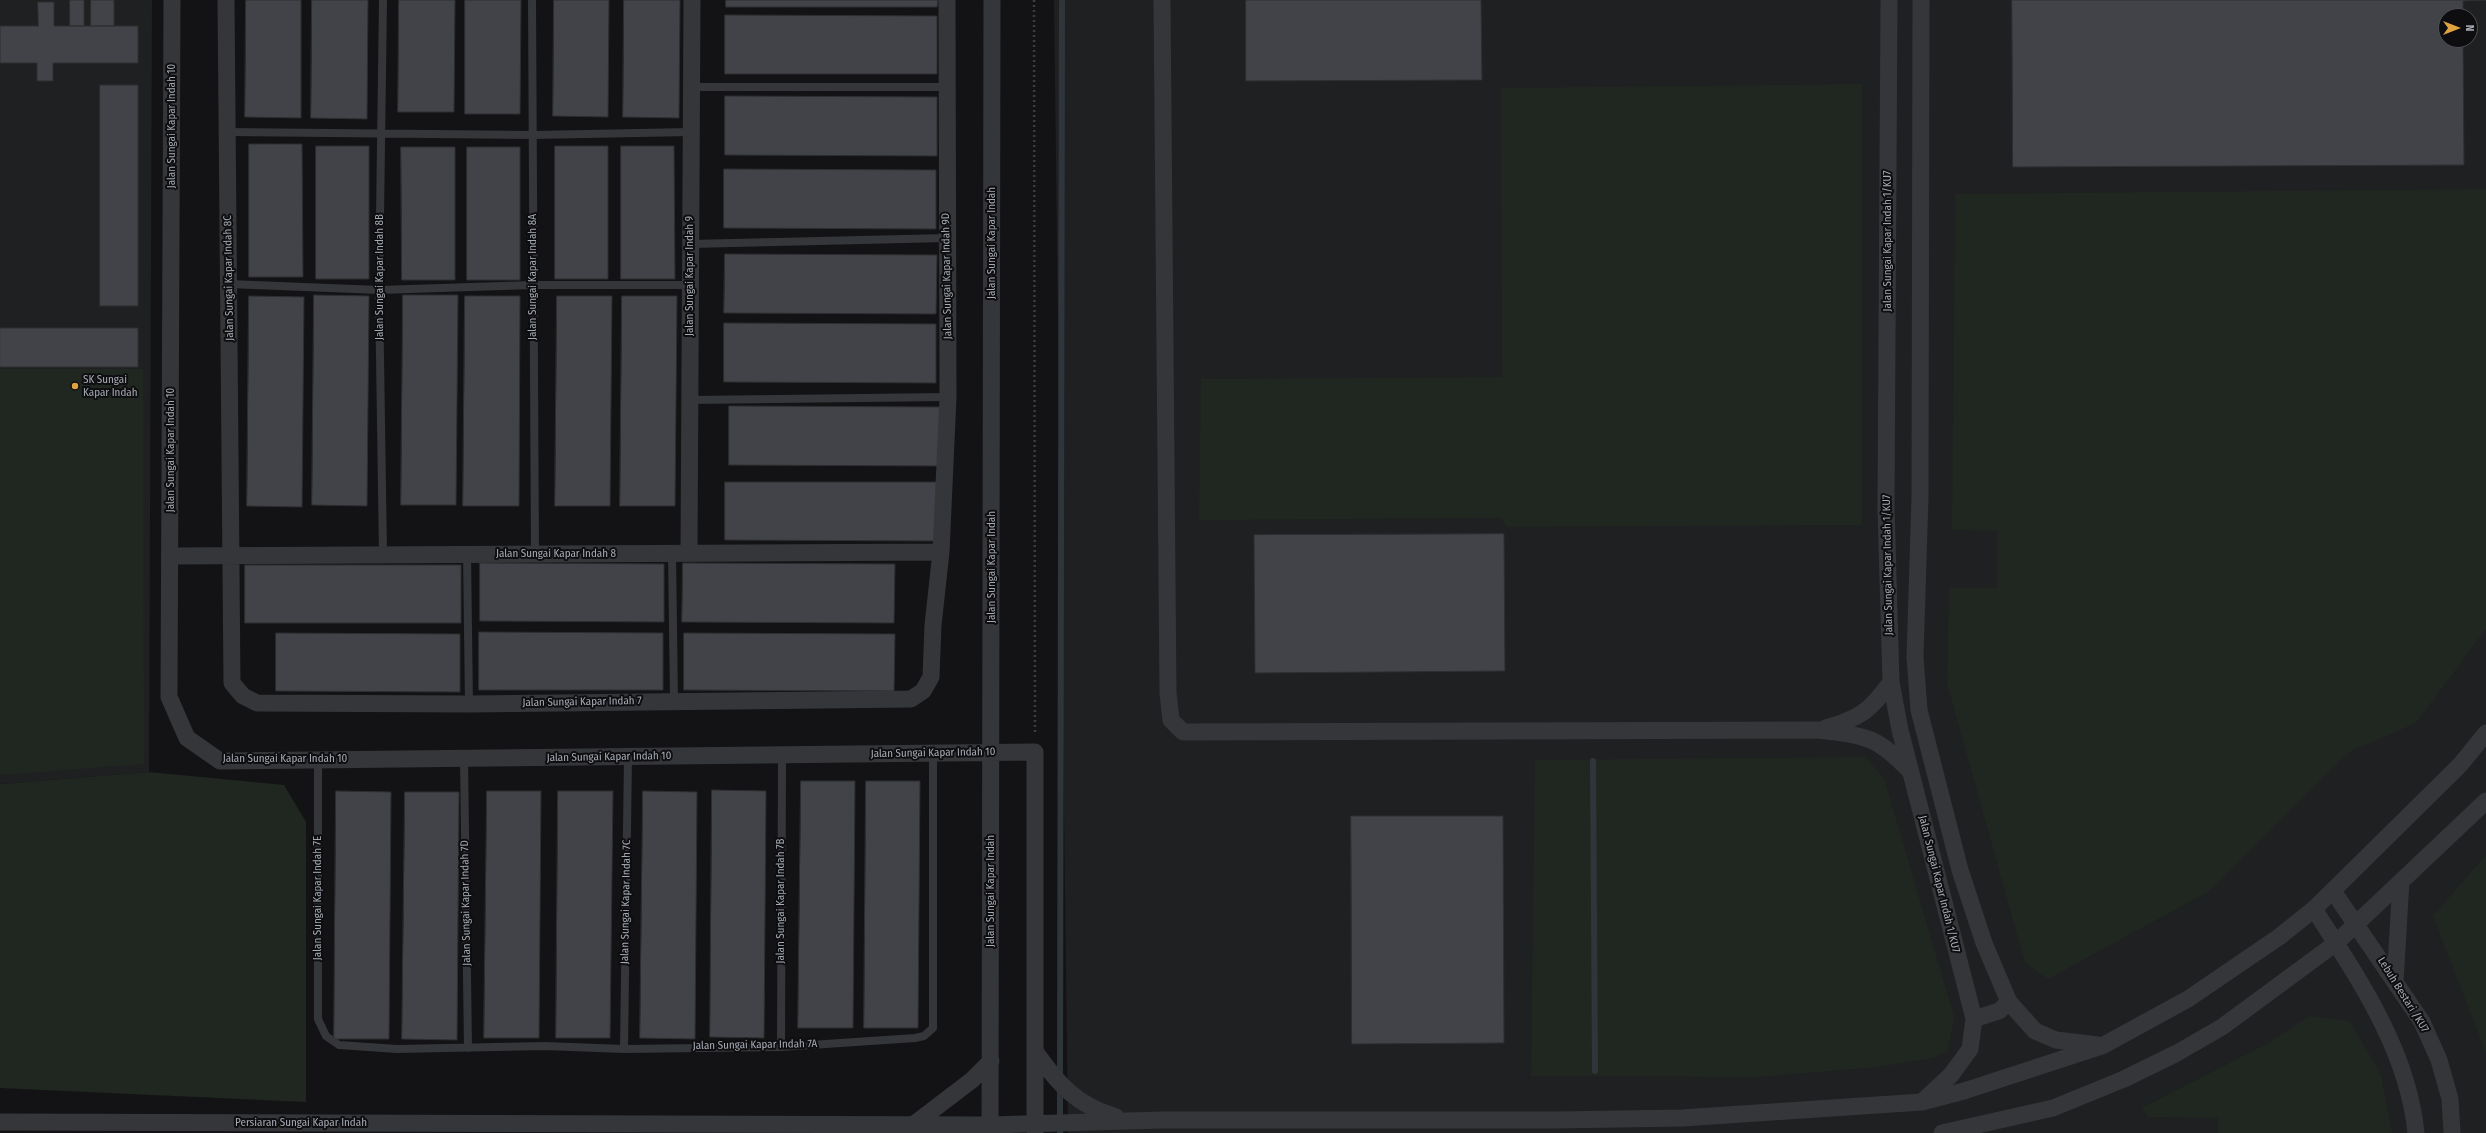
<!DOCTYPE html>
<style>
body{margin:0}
#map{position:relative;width:2486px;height:1133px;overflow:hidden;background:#131315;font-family:"Fira Sans Condensed",sans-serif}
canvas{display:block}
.north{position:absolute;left:2438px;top:8px;width:40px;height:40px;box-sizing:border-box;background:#0e0e10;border:1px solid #4b4d52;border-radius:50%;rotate:90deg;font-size:11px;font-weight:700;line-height:16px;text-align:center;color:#a6abb4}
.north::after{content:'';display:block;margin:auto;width:14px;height:18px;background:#e0a340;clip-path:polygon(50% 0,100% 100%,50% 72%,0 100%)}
</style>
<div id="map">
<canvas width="2486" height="1133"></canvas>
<div class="north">N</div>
</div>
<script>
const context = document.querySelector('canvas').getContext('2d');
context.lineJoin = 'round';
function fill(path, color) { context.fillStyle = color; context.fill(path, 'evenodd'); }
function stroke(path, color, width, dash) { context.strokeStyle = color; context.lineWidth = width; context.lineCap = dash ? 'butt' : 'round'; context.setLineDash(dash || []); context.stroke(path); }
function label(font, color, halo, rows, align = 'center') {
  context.font = font + ' "Fira Sans Condensed",sans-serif'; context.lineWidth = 4; context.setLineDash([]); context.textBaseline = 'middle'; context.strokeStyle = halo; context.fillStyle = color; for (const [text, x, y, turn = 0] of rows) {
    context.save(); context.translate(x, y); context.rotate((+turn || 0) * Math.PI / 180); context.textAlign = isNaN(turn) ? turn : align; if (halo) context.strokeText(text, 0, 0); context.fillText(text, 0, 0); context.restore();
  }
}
fill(new Path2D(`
 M0 0H152L149 772 0 784Z
 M1054 0H2486V1133H1068ZM2446 16H2470V40H2446Z`), '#1f2022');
fill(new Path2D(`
 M1862 84V525L1508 527 1501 518 1199 520 1201 379 1502 377 1501 88Z
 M2486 189V629L2416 723 2349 752 2209 891 2048 979 2025 963 1947 683 1949 588H1997V531L1952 530 1955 194Z
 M0 369H143L144 764 0 775Z
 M1865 757 1884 778 1954 1017 1948 1051 1933 1058 1878 1067 1757 1077 1531 1076 1535 760Z
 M149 772 284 785 306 822V1102L0 1088V784Z
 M2486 855V1053L2433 916Z
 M2309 1016 2350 1021 2381 1075 2392 1133H2218V1118L2148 1117 2142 1108 2270 1042Z`), '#202720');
stroke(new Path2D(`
 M1593 761 1595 1071
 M1060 1078 1062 0
 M1060 1133V1088`), '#2e363c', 6);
const building = new Path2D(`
 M70 0H84V26H70Z
 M91 0H114V26H91Z
 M246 0H301V118L245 117Z
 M312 0H368L367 119 311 118Z
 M399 0H455L454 112H398Z
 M465 0H521L520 114H465Z
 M554 0H609L608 117 553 116Z
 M624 0H680L679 118 623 117Z
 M726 0H938L937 7H726Z
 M1246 0H1481L1482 80 1246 81Z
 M2012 0H2486L2463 1V16H2446V40H2463L2464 165 2013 167Z
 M38 2H54V26H138V63H53V81H37V63H0V26H38Z
 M725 15 937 16V74H725Z
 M100 85H138V306H100Z
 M725 96 937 97V156L725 155Z
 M249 144H302L303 277H249Z
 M316 146H369V279H316Z
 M555 146H608V279H555Z
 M621 146H674L675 279H621Z
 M401 147H455V280H402Z
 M467 147H520V280H467Z
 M724 169 936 170V229L724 228Z
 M725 254 937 255 936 314 724 313Z
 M314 295 369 296 367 506 312 505Z
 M403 295H458L456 505H401Z
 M249 296 304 297 302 507 247 506Z
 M465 296H520L519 506H463Z
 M557 296H612L610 506H555Z
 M622 296H677L675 506H620Z
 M724 323 936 324V383L724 382Z
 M0 328H138V367H0Z
 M729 406 942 407 941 466 729 465Z
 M725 482H937V541L725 540Z
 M1504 534 1505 671 1255 673 1254 535Z
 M480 563 664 564V622L480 621Z
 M683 563 895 564 894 623 682 622Z
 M245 565H461V623H245Z
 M479 632 663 633V690H479Z
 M276 633 460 634V692L276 691Z
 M684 633 895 634 894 691 684 690Z
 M801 781H855L853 1028H798Z
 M866 781H920L918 1028H864Z
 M712 790 766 791 764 1038 710 1037Z
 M336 791 391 792 389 1039H334Z
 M487 791H541L539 1038H484Z
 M558 791H613L610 1038H556Z
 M643 791 697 792 695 1039 640 1038Z
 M405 792H459L457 1040 402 1039Z
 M1351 816H1503L1504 1043 1352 1044Z`);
fill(building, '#424348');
stroke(building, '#2d2e31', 1);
stroke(new Path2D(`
 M1034 0 1035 733`), '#3b3d40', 2.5, [2, 3]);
stroke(new Path2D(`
 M532 0 535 554
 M691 87H947
 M227 132 533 135 691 132
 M690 244 947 238
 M229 284 379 290 533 285H690
 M690 400 948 397
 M672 553 674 701
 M467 554 469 704
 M383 555 379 290 383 0
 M318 758V1019L326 1036 339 1045 397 1049 545 1046 624 1049 781 1047 915 1038 924 1036 933 1028V753
 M464 758 468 1048
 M781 1047 782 755
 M624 1049 628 756`), '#353639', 8);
stroke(new Path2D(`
 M172 0 169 697 187 738 220 761 1035 752V1133
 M226 0 232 683 243 696 257 703 469 704 911 699 923 691 931 677 933 625 941 552 948 397 947 0
 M1162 0 1168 693 1171 720 1183 732 1818 730C1865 736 1876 735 1910 771
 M1889 0 1886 508 1891 682 1900 730 1974 1019 1970 1049 1951 1075 1924 1100
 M1921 0 1920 497 1915 657 1919 710 1960 870 1984 943 2009 1002 2035 1031 2056 1040 2098 1045
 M689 553 692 0
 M170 556 941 552
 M1826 728C1860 718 1870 711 1891 682
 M2333 891 2422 1022 2439 1060 2450 1099 2452 1133
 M2314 909C2358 978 2408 1050 2416 1133
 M2395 982 2401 881
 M1974 1019 1999 1011 2009 1002
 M1035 1051C1058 1084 1076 1105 1116 1117
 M0 1122 990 1125 1162 1120H1556L1682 1118 1922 1102 1964 1091 2102 1046 2188 999 2279 937 2314 909 2460 765 2486 733
 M913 1125 972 1080 991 1061
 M990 1133 992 0
 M1942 1133 2053 1108 2124 1079 2177 1053 2222 1027 2336 943 2486 801`), '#353639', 17);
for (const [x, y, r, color] of [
 [75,386,4,"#e0a340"]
]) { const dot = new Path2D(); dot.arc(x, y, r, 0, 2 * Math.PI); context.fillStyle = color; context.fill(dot); stroke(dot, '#0e0e10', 1.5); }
label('11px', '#a6abb4', '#0e0e10', [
 ["Jalan Sungai Kapar Indah 10",172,126,-90],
 ["Jalan Sungai Kapar Indah 1/KU7",1888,241,-90],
 ["Jalan Sungai Kapar Indah",992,243,-90],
 ["Jalan Sungai Kapar Indah 9",690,276,-90],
 ["Jalan Sungai Kapar Indah 9D",947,276,-91],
 ["Jalan Sungai Kapar Indah 8B",380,277,-90],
 ["Jalan Sungai Kapar Indah 8A",533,277,-90],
 ["Jalan Sungai Kapar Indah 8C",229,278,-91],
 ["Jalan Sungai Kapar Indah 10",171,450,-90],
 ["Jalan Sungai Kapar Indah 8",556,554],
 ["Jalan Sungai Kapar Indah 1/KU7",1888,565,-91],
 ["Jalan Sungai Kapar Indah",992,567,-90],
 ["Jalan Sungai Kapar Indah 7",582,702,-1],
 ["Jalan Sungai Kapar Indah 10",933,753,-1],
 ["Jalan Sungai Kapar Indah 10",609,757,-1],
 ["Jalan Sungai Kapar Indah 10",285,759],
 ["Jalan Sungai Kapar Indah 1/KU7",1939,884,76],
 ["Jalan Sungai Kapar Indah",991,891,-90],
 ["Jalan Sungai Kapar Indah 7E",318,898,-90],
 ["Jalan Sungai Kapar Indah 7B",781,901,-90],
 ["Jalan Sungai Kapar Indah 7C",626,902,-89],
 ["Jalan Sungai Kapar Indah 7D",466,903,-91],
 ["Lebuh Bestari /KU7",2403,995,58],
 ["Jalan Sungai Kapar Indah 7A",755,1045,-1],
 ["Persiaran Sungai Kapar Indah",301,1123]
]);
label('11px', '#a6abb4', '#0e0e10', [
 ["SK Sungai",83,380],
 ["Kapar Indah",83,393]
], 'left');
</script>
